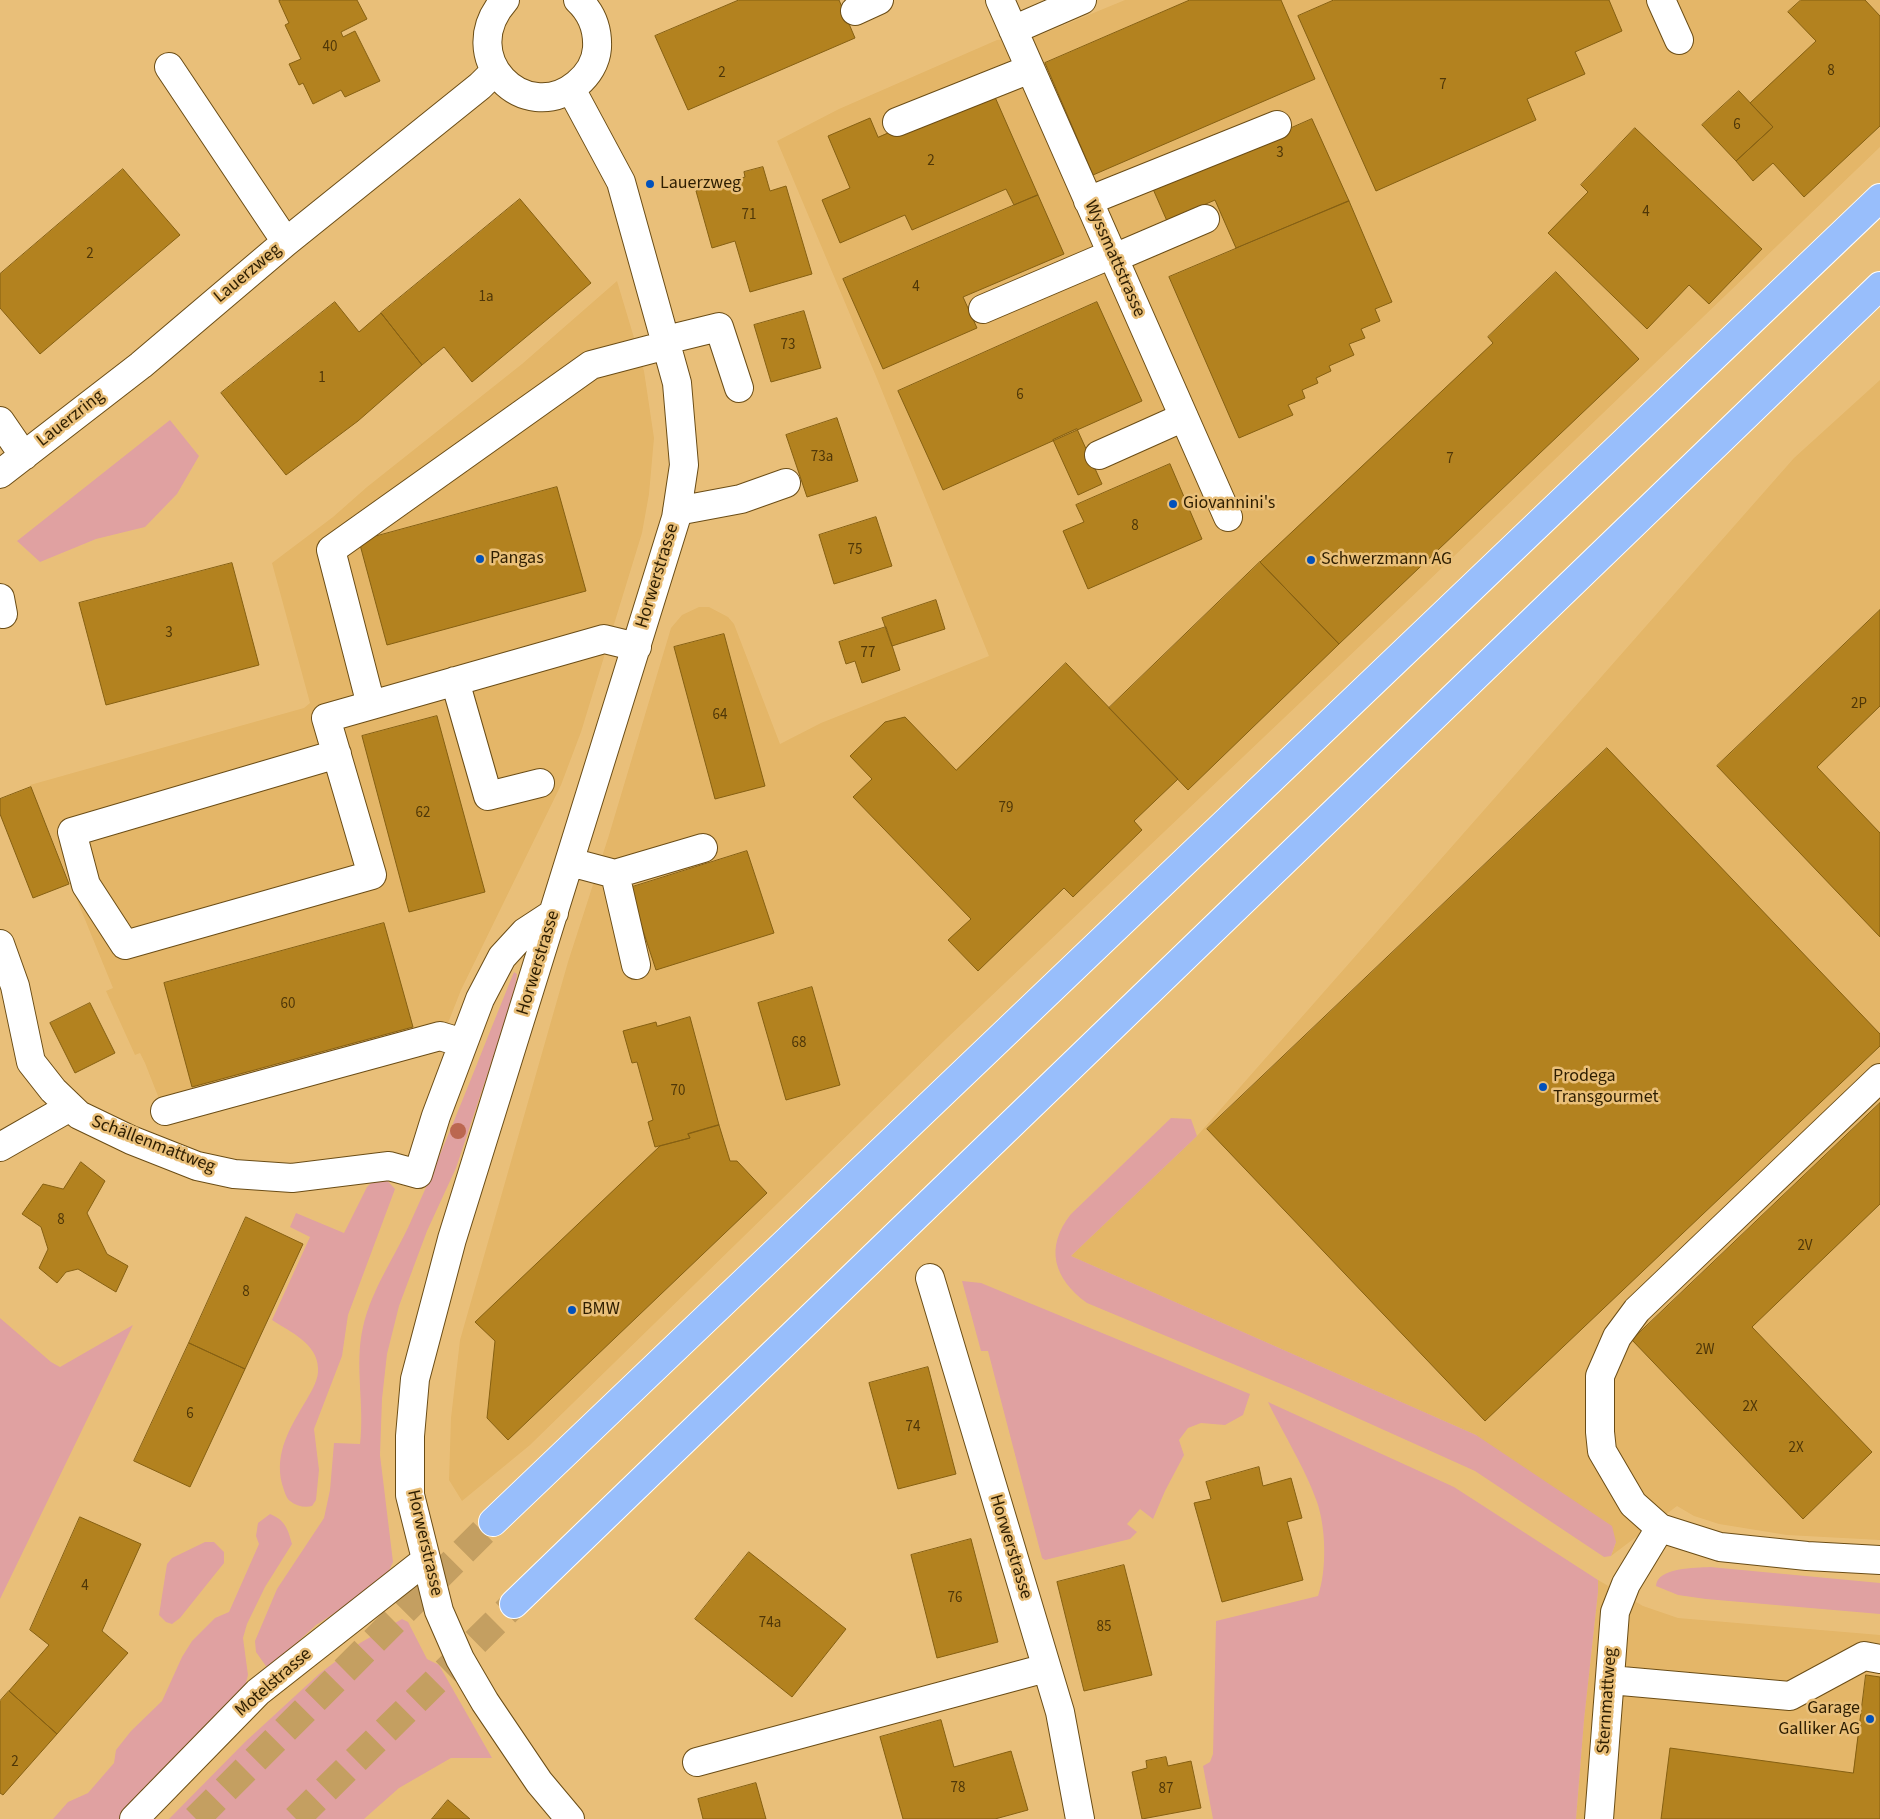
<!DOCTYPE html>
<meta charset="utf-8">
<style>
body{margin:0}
canvas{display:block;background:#e9bf79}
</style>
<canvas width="1880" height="1819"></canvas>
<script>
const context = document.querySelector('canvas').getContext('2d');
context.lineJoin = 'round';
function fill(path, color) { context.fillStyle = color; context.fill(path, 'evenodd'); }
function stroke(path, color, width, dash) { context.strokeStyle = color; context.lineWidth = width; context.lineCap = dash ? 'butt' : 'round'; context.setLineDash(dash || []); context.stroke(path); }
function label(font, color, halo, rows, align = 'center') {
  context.font = font + ' "Source Sans 3",sans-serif'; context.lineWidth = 5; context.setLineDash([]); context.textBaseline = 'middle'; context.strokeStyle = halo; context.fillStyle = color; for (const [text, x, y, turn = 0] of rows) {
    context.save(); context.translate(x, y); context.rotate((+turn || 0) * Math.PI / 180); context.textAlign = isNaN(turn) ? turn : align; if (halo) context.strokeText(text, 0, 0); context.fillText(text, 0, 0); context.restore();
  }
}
fill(new Path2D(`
 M1125 0H1880V147L1422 587 946 1039 530 1445 462 1501 449 1480 451 1418 460 1340 568 962 609 835 671 628 682 615 699 607H709L728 617 734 624 780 744 821 723 989 656 878 381 777 141 839 109 997 40 1040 35Z
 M617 281 644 371 654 438 649 494 642 533 581 732 561 785 461 990 437 1051 169 1124 145 1063 140 1053 135 1055 106 991 113 988 30 785 304 708 310 703 272 563 333 517 367 487 522 364Z
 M1880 380V1540L1787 1535 1719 1524 1694 1516 1677 1506 1611 1556 1616 1542 1476 1435 1071 1256 1197 1136 1794 458Z
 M1598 1580 1643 1606 1678 1618 1880 1635V1819H1576L1584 1720 1598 1592Z`), '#e4b668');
fill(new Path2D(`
 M170 420 199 456 177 494 145 527 96 539 40 562 17 541Z
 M514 972 517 974 514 995 456 1168 427 1231 399 1306 387 1354 382 1399 380 1455 393 1562 385 1579 377 1586 316 1625 268 1669 256 1652 255 1641 277 1589 324 1518 330 1490 334 1443 360 1444C365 1406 354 1365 363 1327 372 1288 395 1257 411 1221 448 1140 480 1055 514 972Z
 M1171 1118 1191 1119 1197 1136 1071 1256 1476 1435 1612 1526 1616 1542 1611 1556 1604 1557 1475 1471 1293 1389 1087 1303C1054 1279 1044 1248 1071 1214Z
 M384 1177 395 1189 348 1315 342 1356 314 1429 319 1470 316 1500 312 1506C305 1508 296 1506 290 1501 286 1498 284 1490 282 1484 274 1452 291 1426 307 1399 312 1390 319 1379 318 1368 317 1343 290 1332 272 1320L310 1237 290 1227 296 1213 344 1233 367 1187 376 1178Z
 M962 1281 981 1283 1250 1394 1243 1415 1225 1425 1201 1423 1188 1428 1179 1440 1184 1455 1165 1491 1153 1519 1140 1509 1127 1524 1137 1532 1130 1539 1045 1560 1042 1558 988 1351H981Z
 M0 1318 51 1362 60 1367 133 1325 0 1599Z
 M1268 1402 1454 1487 1598 1580V1592L1584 1720 1576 1819H1213L1203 1766 1210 1762 1213 1754 1216 1621 1318 1596C1327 1570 1326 1528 1317 1502 1306 1470 1283 1433 1268 1402Z
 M270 1514C285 1520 288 1529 292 1544L265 1587 247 1624 243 1638 248 1675 243 1694 120 1819H53L68 1802 88 1793 114 1763 116 1750 131 1731 162 1701 182 1657 192 1641 215 1618 229 1612 259 1544 256 1536 258 1523Z
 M205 1542H214L224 1552V1563L180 1618 172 1624 166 1622 159 1615 167 1564 172 1558Z
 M1710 1567 1880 1583V1614L1706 1599 1678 1595 1656 1586C1657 1567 1696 1568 1710 1567Z
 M402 1619 408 1622 427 1659 439 1665 492 1758H451L399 1788 364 1819H169L245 1742 319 1674 360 1643Z`), '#e0a1a1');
const building = new Path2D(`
 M282 0H357L367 19 341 32 343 37 355 31 380 81 345 97 341 90 313 104 303 83 299 85 289 64 301 59 285 25 289 23 279 1Z
 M739 0H839L855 38 688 110 655 36Z
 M1190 0H1281L1315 79 1093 175 1045 63Z
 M1334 0H1609L1622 31 1575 52 1585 74 1527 99 1536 120 1376 191 1298 16Z
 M1801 0H1865L1880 16V126L1804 197 1773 163 1753 181 1736 161 1773 127 1750 103 1816 41 1788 12Z
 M991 88 1038 195 1014 205 1006 189 912 230 905 215 840 243 822 200 850 188 828 136 870 118 878 137Z
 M1739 91 1773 127 1736 161 1702 125Z
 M1312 119 1349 201 1236 248 1215 200 1167 221 1153 189Z
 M1635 128 1762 249 1709 304 1689 285 1647 329 1548 233 1588 192 1581 185Z
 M763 167 770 191 786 186 812 274 750 292 735 241 712 248 696 191 745 177 744 172Z
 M123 169 180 235 40 354 0 308V274Z
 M1038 195 1064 254 963 297 977 328 883 369 843 279Z
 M520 199 591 283 472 382 444 347 422 365 381 313Z
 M1349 201 1392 302 1375 309 1380 321 1361 329 1365 338 1349 344 1354 355 1329 366 1331 371 1316 378 1318 383 1302 390 1305 398 1288 405 1293 415 1239 438 1169 277Z
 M1556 272 1639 359 1339 644 1260 562 1493 343 1488 337Z
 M335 302 359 332 381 313 422 365 358 421 286 475 221 393Z
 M1097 302 1142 401 943 490 898 391Z
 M804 311 821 368 771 382 754 325Z
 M837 418 858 481 807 497 786 435Z
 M1077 429 1102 484 1078 495 1053 440Z
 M1170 464 1202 539 1088 589 1063 531 1084 522 1076 505Z
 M557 487 586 591 387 645 359 541Z
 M876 517 892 566 834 584 819 535Z
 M1260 562 1339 644 1188 790 1109 708Z
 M232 563 259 665 106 705 79 603Z
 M936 600 945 629 892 646 882 618Z
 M1880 610V706L1817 767 1880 833V937L1717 766Z
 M886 627 900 670 862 683 855 661 846 664 839 642Z
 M724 634 765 786 715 799 674 647Z
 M1066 663 1178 779 1134 821 1142 830 1073 897 1064 888 978 971 948 940 971 919 853 797 872 779 850 756 885 722 905 717 956 770Z
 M437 716 485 892 409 912 362 736Z
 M1607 748 1880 1034V1046L1485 1421 1207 1129Z
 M31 787 69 884 33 898 0 814V799Z
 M747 851 774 933 656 970 629 888Z
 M384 923 413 1027 192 1087 164 983Z
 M812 987 840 1085 786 1100 758 1003Z
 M90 1003 115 1053 75 1073 50 1023Z
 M690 1017 719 1125 688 1134 690 1138 655 1147 648 1122 653 1120 637 1062 632 1063 623 1031 656 1022 657 1026Z
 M1880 1103V1204L1752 1327 1872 1452 1803 1519 1632 1340Z
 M719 1125 730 1161H737L767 1193 508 1440 487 1418 495 1341 475 1322 660 1146 690 1138 688 1134Z
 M81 1162 105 1181 87 1213 107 1254 128 1266 116 1292 78 1269 66 1272 57 1283 39 1268 48 1249 41 1227 22 1214 43 1184 63 1189Z
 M246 1217 303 1244 245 1369 189 1343Z
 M189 1343 245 1369 190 1487 134 1461Z
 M928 1367 956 1474 898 1489 869 1383Z
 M1259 1467 1263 1486 1291 1478 1302 1518 1287 1522 1303 1580 1222 1602 1194 1503 1211 1499 1206 1482Z
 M80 1517 141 1544 102 1631 128 1653 57 1734 9 1691 49 1645 30 1630Z
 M971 1539 998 1642 937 1658 911 1555Z
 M749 1552 846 1629 792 1697 695 1619Z
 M1124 1565 1152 1675 1084 1691 1057 1582Z
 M1866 1675 1880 1677V1819H1661L1670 1748 1853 1773Z
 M9 1691 57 1734 3 1795 0 1793V1701Z
 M941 1720 954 1767 1011 1751 1028 1810 995 1819H903L880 1737Z
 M1166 1757 1168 1766 1191 1761 1201 1808 1142 1819 1132 1772 1147 1768 1146 1761Z
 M756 1783 766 1819H703L698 1799Z
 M448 1800 470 1819H432Z`);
fill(building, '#b3821f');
stroke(building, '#866012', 1);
stroke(new Path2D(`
 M196 1819 493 1522
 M296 1819 514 1604`), '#c49f61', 28, [28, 14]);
const minor = new Path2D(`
 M505 0C454 57 525 127 577 84 588 75 596 62 597 48 598 29 592 13 578 0
 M1000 0 1228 517
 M1661 0 1679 40
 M855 11 879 0
 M1013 30 1082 0
 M169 67 286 242
 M897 122 1030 69
 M1088 201 1277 125
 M1114 258 1205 219
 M983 309 1112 254
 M666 340 719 327 739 388
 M0 421 24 456
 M1099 455 1184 417
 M0 474 141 365 286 242 480 86 495 71
 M677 511 741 499 786 483
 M0 598 3 614
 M455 681 488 796 540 783
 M371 705 331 550 591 365 667 345
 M337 754 72 832 86 885 125 945 372 875 326 718 604 639 637 647
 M570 862 615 874 703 848
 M615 874 636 965
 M0 944 15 986 31 1062 53 1090 79 1115 131 1140 197 1166 234 1174 292 1178 389 1166 418 1174 436 1116 480 999 502 957 525 932 554 913
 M165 1111 440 1036 463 1043
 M0 1147 70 1107
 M930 1278 1060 1712 1080 1819
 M1660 1528 1633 1504 1602 1451 1600 1432V1376L1617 1337 1637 1310 1880 1078
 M1610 1680 1790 1696 1864 1656 1880 1659
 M697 1762 1046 1668
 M134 1819 258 1692 426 1560
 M570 1819 539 1782 485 1702 460 1659 439 1611 410 1495V1436L415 1379 452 1239 676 518 684 465 677 383 621 182 571 89
 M1599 1819 1615 1612 1626 1584 1660 1528 1720 1547 1807 1556 1880 1560`);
const highway = new Path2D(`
 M493 1522 1880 198
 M514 1604 1880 286`);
stroke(minor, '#6b4d16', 30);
stroke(highway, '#fff', 30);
stroke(minor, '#fff', 28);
stroke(highway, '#98befb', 28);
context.fillStyle = '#bb6750';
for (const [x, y] of [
 [458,1131]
]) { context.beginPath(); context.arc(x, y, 8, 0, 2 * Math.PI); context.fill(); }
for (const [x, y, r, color] of [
 [650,184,5,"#0251bb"],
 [1173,504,5,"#0251bb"],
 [480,559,5,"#0251bb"],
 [1311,560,5,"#0251bb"],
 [1543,1087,5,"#0251bb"],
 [572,1310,5,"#0251bb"],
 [1870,1719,5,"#0251bb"]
]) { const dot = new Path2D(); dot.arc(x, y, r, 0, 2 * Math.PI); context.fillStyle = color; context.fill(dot); stroke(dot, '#e9bf79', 2); }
label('15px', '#4f3708', null, [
 ["40",330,48],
 ["8",1831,72],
 ["2",722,74],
 ["7",1443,86],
 ["6",1737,126],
 ["3",1280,154],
 ["2",931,162],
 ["4",1646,213],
 ["71",749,216],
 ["2",90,255],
 ["4",916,288],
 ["1a",486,298],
 ["73",788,346],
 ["1",322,379],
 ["6",1020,396],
 ["73a",822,458],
 ["7",1450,460],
 ["8",1135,527],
 ["75",855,551],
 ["3",169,634],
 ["77",868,654],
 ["2P",1859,705],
 ["64",720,716],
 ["79",1006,809],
 ["62",423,814],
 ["60",288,1005],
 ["68",799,1044],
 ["70",678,1092],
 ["8",61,1221],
 ["2V",1805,1247],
 ["8",246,1293],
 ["2W",1705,1351],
 ["2X",1750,1408],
 ["6",190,1415],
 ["74",913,1428],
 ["2X",1796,1449],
 ["4",85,1587],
 ["76",955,1599],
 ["74a",770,1624],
 ["85",1104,1628],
 ["2",15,1763],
 ["78",958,1789],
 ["87",1166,1790]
]);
label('18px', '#2e1e01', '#e9bf79', [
 ["Lauerzweg",660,184],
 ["Giovannini's",1183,504],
 ["Pangas",490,559],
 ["Schwerzmann AG",1321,560],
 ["Prodega",1553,1077],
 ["Transgourmet",1553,1098],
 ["BMW",582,1310],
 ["Garage",1860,1709,"right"],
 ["Galliker AG",1860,1730,"right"]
], 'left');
label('18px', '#2e1e01', '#e9bf79', [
 ["Wyssmattstrasse",1114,259,66],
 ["Lauerzweg",248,274,-40],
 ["Lauerzring",71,419,-38],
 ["Horwerstrasse",658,576,-73],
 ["Horwerstrasse",539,963,-73],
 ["Schällenmattweg",153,1145,21],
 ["Horwerstrasse",424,1543,77],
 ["Horwerstrasse",1010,1547,73],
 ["Motelstrasse",274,1683,-41],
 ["Sternmattweg",1608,1701,-86]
]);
</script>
